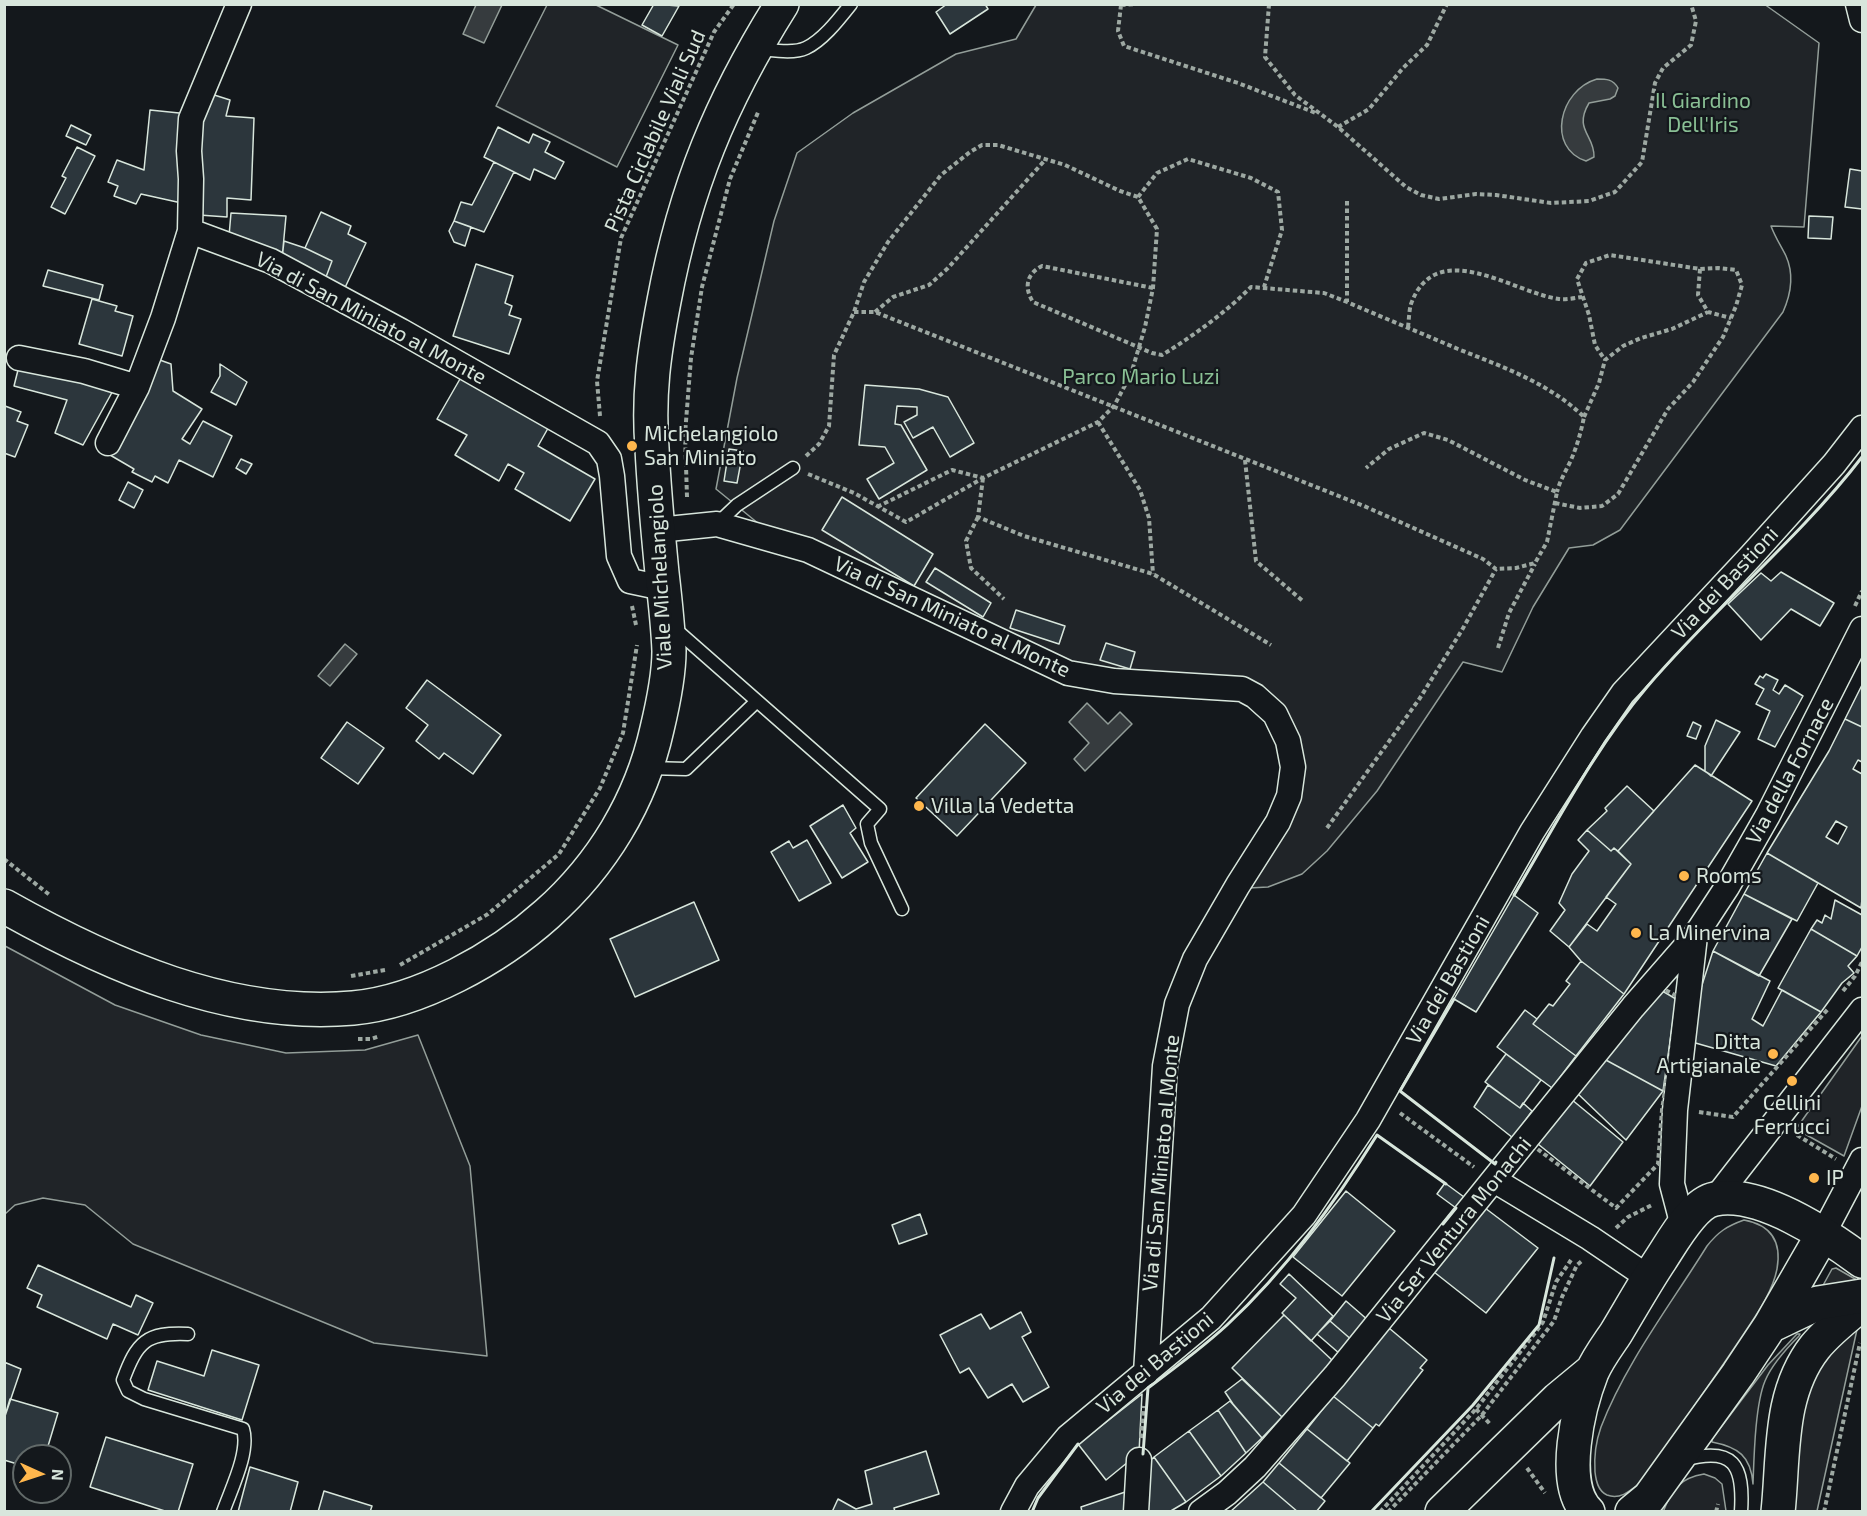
<!DOCTYPE html>
<style>
body{margin:0}
#map{position:relative;width:1867px;height:1516px;overflow:hidden;background:#14181c;font-family:"Exo 2",sans-serif}
canvas{display:block}
.frame{position:absolute;inset:0;border:6px solid #d8e6dc;pointer-events:none}
.north{position:absolute;left:12px;top:1444px;width:60px;height:60px;box-sizing:border-box;background:#14181c;border:2px solid #626a69;border-radius:50%;rotate:93deg;font-size:16px;font-weight:700;line-height:24px;text-align:center;color:#d8e6dc}
.north::after{content:'';display:block;margin:auto;width:21px;height:27px;background:#ffb74d;clip-path:polygon(50% 0,100% 100%,50% 72%,0 100%)}
</style>
<div id="map">
<canvas width="1867" height="1516"></canvas>
<div class="frame"></div>
<div class="north">N</div>
</div>
<script>
const context = document.querySelector('canvas').getContext('2d');
context.lineJoin = 'round';
function fill(path, color) { context.fillStyle = color; context.fill(path, 'evenodd'); }
function stroke(path, color, width, dash) { context.strokeStyle = color; context.lineWidth = width; context.lineCap = dash ? 'butt' : 'round'; context.setLineDash(dash || []); context.stroke(path); }
function label(font, color, halo, rows, align = 'center') {
  context.font = font + ' "Exo 2",sans-serif'; context.lineWidth = 4.5; context.setLineDash([]); context.textBaseline = 'middle'; context.strokeStyle = halo; context.fillStyle = color; for (const [text, x, y, turn = 0] of rows) {
    context.save(); context.translate(x, y); context.rotate((+turn || 0) * Math.PI / 180); context.textAlign = isNaN(turn) ? turn : align; if (halo) context.strokeText(text, 0, 0); context.fillText(text, 0, 0); context.restore();
  }
}
const green = new Path2D(`
 M1764 4 1819 43 1804 227 1771 226C1775 237 1781 246 1786 256 1794 274 1791 294 1783 312L1620 530 1593 545 1569 548 1533 607 1502 672 1463 662 1377 791 1327 851 1302 874 1268 887 1249 888 1287 827 1282 706 1070 666 759 524 716 489 737 378 774 221 797 153 853 113 956 54 1016 39 1036 5Z
 M547 5H596L678 45 617 167 496 106Z
 M5 946 115 1005 201 1035 286 1053 365 1050 418 1035 470 1166 487 1356 374 1343 133 1244 85 1205 43 1198 15 1205 5 1214Z
 M1862 1036V1106L1844 1156 1796 1129Z
 M1744 1220C1771 1225 1782 1241 1777 1269 1772 1295 1753 1319 1739 1341 1707 1389 1673 1436 1640 1483 1630 1491 1620 1500 1607 1495 1598 1491 1596 1481 1595 1472 1594 1458 1596 1441 1601 1427 1625 1364 1671 1304 1707 1246 1718 1232 1727 1226 1744 1220Z
 M1858 1325 1817 1511 1792 1512 1801 1398 1808 1376Z
 M1797 1334H1800L1799 1336C1786 1349 1772 1364 1765 1381 1755 1405 1754 1458 1753 1484 1751 1456 1738 1447 1712 1442V1439L1768 1365Z
 M1704 1474 1715 1478 1722 1484 1726 1511 1663 1512C1672 1489 1680 1478 1704 1474Z`);
fill(green, '#202428');
stroke(green, '#939e99', 1.5);
const parking = new Path2D(`
 M1836 1268 1862 1283 1821 1289 1832 1269Z`);
fill(parking, '#24282b');
stroke(parking, '#939e99', 1.5);
const water = new Path2D(`
 M476 5H502L484 43 463 34Z
 M1597 79C1606 79 1613 79 1618 88L1615 96 1610 99 1589 103C1573 130 1595 135 1594 157L1586 161C1546 148 1559 90 1597 79Z
 M345 644 357 654 330 686 318 676Z
 M1087 703 1108 724 1120 712 1132 724 1085 771 1074 759 1089 743 1069 722Z`);
fill(water, '#363b3e');
stroke(water, '#939e99', 1.5);
const building = new Path2D(`
 M654 4 679 6 662 36 642 25Z
 M947 4H985L988 9 950 34 936 12Z
 M208 93 230 100 226 116 254 118 251 200 227 198V217L199 215V110Z
 M150 110 189 114 186 204 141 194 136 204 114 196 118 186 108 182 117 160 144 170Z
 M71 125 91 135 86 145 66 136Z
 M498 127 529 143 533 134 550 142 545 152 564 162 555 179 534 169 530 180 484 157Z
 M77 147 95 156 65 214 51 207 66 178 62 176Z
 M494 162 514 172 484 232 454 221 461 202 472 205Z
 M1850 169 1862 171V209L1845 207Z
 M321 212 351 226 348 234 366 243 342 294 323 285 332 261 305 248Z
 M231 213 286 216 282 259 229 236Z
 M1809 216 1833 217 1831 239 1808 238Z
 M454 221 471 227 465 246 454 242 449 231Z
 M284 241 305 248 332 261 323 285 282 259Z
 M476 264 513 276 505 303 512 306 509 315 521 319 509 354 453 336Z
 M48 270 103 285 99 300 43 286Z
 M92 299 117 306 115 311 133 316 122 356 79 344Z
 M157 359 171 364 173 391 202 409 182 439 190 444 203 421 232 436 213 477 179 460 168 483 155 476 152 482 132 472 134 469 110 455 145 389Z
 M20 362 115 387 83 445 55 433 67 400 14 386Z
 M220 364 247 382 236 405 211 392 220 376Z
 M464 372 551 423 538 446 595 479 570 521 515 489 524 473 508 464 499 481 455 455 467 435 437 419Z
 M865 385 919 389 948 397 974 443 950 457 933 427 913 438 904 422 917 415V407L897 406 895 424 901 425 927 470 879 499 867 479 894 463 885 447 859 445Z
 M5 406 21 412 17 421 28 425 15 457 4 453Z
 M729 449 743 451 737 483 724 481Z
 M241 459 252 464 246 474 236 468Z
 M128 482 143 490 134 508 119 500Z
 M842 497 933 554 914 586 822 530Z
 M935 568 991 603 983 617 926 582Z
 M1781 572 1834 603 1820 626 1791 609 1761 640 1728 604 1761 573 1771 581Z
 M1016 610 1065 626 1059 644 1010 628Z
 M1106 643 1135 652 1130 669 1100 660Z
 M1766 674 1778 680 1773 690 1779 694 1785 685 1803 696 1775 747 1758 739 1770 711 1756 704 1764 689 1755 684 1760 676 1763 678Z
 M427 680 501 735 473 774 444 753 439 759 416 741 428 725 406 708Z
 M1862 685V727L1845 719Z
 M1845 719 1862 727V762L1858 760 1853 769 1862 774V899L1861 908 1767 853 1829 751ZM1836 821 1847 827 1838 844 1826 837Z
 M1716 720 1740 732 1711 776 1705 771V746Z
 M347 722 384 748 358 784 321 758Z
 M1693 722 1701 726 1696 739 1687 736Z
 M985 724 1026 763 957 836 916 798Z
 M1695 765 1752 801 1624 994 1581 961 1569 947 1587 924 1597 931 1616 904 1606 897 1631 864 1618 851Z
 M1627 786 1654 811 1618 851 1614 848 1611 851 1587 830 1607 811 1605 808Z
 M843 805 856 828 850 833 868 862 842 878 810 826Z
 M1587 830 1611 851 1614 848 1631 864 1569 947 1550 931 1565 910 1559 903 1572 874 1589 851 1578 840Z
 M807 840 831 883 799 901 771 852 789 841 793 848Z
 M1767 853 1818 883 1797 921 1744 894Z
 M1744 894 1792 919 1759 976 1713 951Z
 M1514 895 1538 913 1476 1012 1454 999Z
 M1835 900 1862 915V947L1857 956 1811 929 1817 920 1822 923 1825 915 1831 919Z
 M694 902 719 960 635 997 610 939Z
 M1811 929 1857 956 1848 966 1854 973 1842 983 1821 1012 1778 988Z
 M1713 951 1770 981 1752 1019 1763 1026 1782 990 1821 1012 1776 1066 1692 1042 1700 991Z
 M1581 961 1624 994 1576 1056 1533 1024 1549 1004 1553 1006 1570 984 1566 981Z
 M1659 989 1676 999 1663 1091 1604 1059Z
 M1525 1010 1537 1019 1533 1024 1576 1056 1552 1088 1497 1047Z
 M1506 1054 1541 1080 1520 1108 1485 1082Z
 M1604 1059 1663 1091 1626 1140 1576 1092Z
 M1488 1085 1520 1108 1523 1103 1532 1111 1513 1138 1474 1107Z
 M1571 1099 1623 1142 1590 1186 1538 1144Z
 M1445 1183 1464 1197 1456 1208 1437 1194Z
 M1346 1191 1395 1231 1342 1296 1293 1257Z
 M1485 1208 1538 1248 1486 1313 1434 1272Z
 M920 1214 927 1234 899 1244 892 1225Z
 M38 1265 131 1307 136 1295 153 1303 138 1335 113 1324 107 1339 37 1307 42 1295 27 1288Z
 M1289 1274 1333 1316 1311 1341 1282 1313 1296 1298 1280 1284Z
 M1346 1301 1369 1321 1353 1341 1330 1321Z
 M1021 1312 1031 1332 1022 1337 1049 1387 1023 1402 1012 1384 988 1398 969 1368 960 1373 940 1335 981 1314 990 1329Z
 M1284 1315 1333 1361 1282 1417 1232 1368Z
 M1330 1321 1353 1341 1340 1354 1317 1334Z
 M1389 1328 1427 1360 1420 1368 1423 1370 1379 1426 1376 1424 1373 1428 1333 1396Z
 M212 1350 259 1365 242 1420 148 1390 157 1361 204 1376Z
 M4 1362 21 1369 4 1419Z
 M1242 1379 1282 1417 1262 1438 1233 1404 1225 1392Z
 M1142 1394 1139 1453 1106 1480 1078 1444Z
 M1333 1396 1373 1428 1347 1461 1307 1429Z
 M10 1399 58 1413 45 1456H24V1466L4 1460V1419Z
 M1230 1401 1262 1438 1246 1453 1218 1410Z
 M1218 1410 1246 1453 1221 1476 1189 1431Z
 M1307 1429 1350 1463 1321 1498 1279 1463Z
 M1189 1431 1221 1476 1186 1502 1154 1457Z
 M106 1437 193 1464 178 1512H168L90 1487Z
 M926 1451 939 1494 894 1508 895 1512H832L838 1499 856 1509 872 1504 865 1471Z
 M1154 1457 1186 1502 1169 1512H1139L1142 1469Z
 M1279 1463 1325 1501 1316 1512H1298L1263 1482Z
 M250 1467 298 1482 290 1512H238Z
 M1263 1482 1298 1512H1230Z
 M1134 1489 1133 1512H1082L1081 1507Z
 M324 1491 372 1506 370 1512H318Z`);
fill(building, '#2c363c');
stroke(building, '#d8e6dc', 1.5);
const lane = new Path2D(`
 M758 49C772 50 793 54 806 48 823 40 839 19 851 4
 M717 524 737 505 793 468
 M674 628 880 809 867 824 871 843 902 909
 M648 768 686 769 757 701
 M188 1334C146 1332 137 1342 123 1380L128 1391 144 1399 243 1429C250 1452 231 1489 223 1512
 M1684 1460C1734 1446 1744 1465 1741 1512`);
const street = new Path2D(`
 M239 4 191 119 189 151 191 179 190 231 271 261 401 331 598 443 609 459 612 476 619 556 630 581 663 588
 M1858 4 1862 20
 M19 358 84 371 137 387
 M108 443 137 387 163 318 190 231
 M658 530 717 524 808 550 1068 673 1114 681 1242 689 1255 696 1275 714 1288 741 1293 767 1289 796 1278 822 1238 885 1195 959 1177 1004 1165 1066 1146 1373
 M1494 1180 1590 1238 1649 1278
 M1715 1199 1862 1010
 M1683 1226 1672 1184 1675 1110 1695 936 1727 887 1768 815 1862 629
 M1823 1234 1862 1160
 M1013 1512 1027 1486 1068 1437 1211 1318 1304 1215 1368 1120 1532 832 1593 736 1623 693 1751 556 1834 464 1862 428
 M1136 1512 1139 1460
 M1201 1512 1227 1493 1255 1467 1335 1376 1633 1007 1695 936`);
const secondary = new Path2D(`
 M1778 1512C1784 1456 1778 1394 1815 1347 1828 1331 1846 1317 1862 1304`);
const primary = new Path2D(`
 M4 906C109 965 230 1019 353 1008 420 1002 498 958 547 914 602 865 641 801 657 729 663 704 669 677 669 651 668 625 665 599 662 573 658 532 654 490 652 448 648 394 654 353 664 301 685 188 721 101 782 4
 M1770 1326 1818 1303 1862 1296
 M1442 1512 1558 1399 1593 1370
 M1588 1512C1559 1484 1579 1405 1592 1372 1598 1358 1608 1345 1616 1333 1631 1308 1645 1283 1661 1259 1673 1241 1693 1203 1715 1199 1760 1190 1827 1235 1862 1261
 M1632 1512 1649 1498 1738 1374 1770 1326 1823 1234`);
stroke(lane, '#d8e6dc', 15);
stroke(street, '#d8e6dc', 27);
stroke(secondary, '#d8e6dc', 36);
stroke(primary, '#d8e6dc', 36);
stroke(new Path2D(`
 M1269 4 1265 57 1295 95 1338 127 1406 187 1421 195 1439 199 1476 194 1496 195 1551 203 1589 201 1615 192 1642 162 1655 83 1663 68 1691 45 1696 21 1691 4
 M1121 5 1118 31 1124 46 1238 83 1316 113
 M1121 5 1138 4
 M1338 127 1369 109 1403 68 1427 45 1447 4
 M1138 197 1157 173 1188 159 1251 178 1278 192 1282 230 1264 287
 M1347 201V302
 M1700 269 1698 295 1708 312 1731 318
 M1153 288 1042 266C1026 274 1024 288 1033 302L1152 353 1162 355C1193 336 1225 313 1251 287L1324 293 1347 302C1384 318 1421 333 1458 349 1503 367 1549 383 1584 417 1581 432 1577 446 1571 460 1566 471 1560 480 1557 492
 M854 312H875L1364 506 1483 559 1496 569 1516 568 1535 563 1547 542 1557 492 1525 480 1448 440 1424 433 1389 449 1366 468
 M875 312 893 297 929 285 948 268 1046 159
 M1408 327C1409 320 1409 311 1411 304 1436 235 1514 293 1559 299 1566 300 1575 298 1582 297
 M600 416 597 381 621 238 714 32 734 4
 M1584 417 1599 383 1605 360 1623 346 1641 338 1672 329 1708 312
 M1098 422 1140 490 1149 518 1153 574
 M806 456 819 444 829 426 834 355 854 312 864 282 888 242 941 175 970 152 982 145H998L1065 165 1120 191 1138 197 1157 229 1153 288 1145 327 1131 374 1114 406 1098 422 983 478 952 470 877 507
 M1245 460 1256 561 1304 602
 M808 474 854 493 906 522 983 478
 M983 478 978 517 1024 536 1153 574 1271 645
 M687 497 685 434 691 358 702 287 730 179 759 110
 M1555 503 1580 508 1602 506 1618 494 1668 409 1693 382 1723 337 1736 306 1742 285 1736 270 1718 268 1700 269 1610 255 1586 263 1577 279 1589 315 1595 345 1605 360
 M978 517 966 541 971 568 1004 599
 M632 606 636 625
 M1855 606 1862 591
 M1498 648 1509 613 1535 564
 M1327 828 1420 698 1462 630 1496 569
 M4 859 51 896
 M400 965 488 914 559 854 600 788 623 733 637 645
 M351 976 385 970
 M1659 987 1679 997 1662 1110 1658 1164 1616 1208 1532 1145 1564 1100Z
 M1843 991 1855 976 1862 962
 M358 1039H371L380 1036
 M1699 1112 1733 1117 1828 1009
 M1400 1113 1474 1167
 M1797 1135 1836 1159
 M1616 1228 1628 1217 1652 1205
 M1476 1409 1490 1424
 M1141 1438 1144 1406
 M1527 1468 1545 1493
 M1380 1512 1476 1409 1538 1329 1543 1322 1556 1282 1571 1260
 M1388 1512 1482 1415 1554 1321 1562 1297 1577 1265 1583 1260
 M1716 1512 1718 1504
 M1824 1512 1860 1343`), '#9da8a2', 4, [4.5, 3]);
stroke(lane, '#14181c', 12);
stroke(street, '#14181c', 24);
stroke(secondary, '#14181c', 33);
stroke(primary, '#14181c', 33);
stroke(new Path2D(`
 M1514 895C1555 826 1595 748 1647 687 1715 607 1798 540 1862 457
 M1454 999 1400 1091 1495 1164 1496 1162
 M1443 1224 1456 1208
 M1143 1454 1148 1388C1175 1368 1202 1348 1227 1325 1287 1269 1334 1204 1377 1135L1446 1184
 M1032 1512 1038 1498 1078 1444
 M1371 1512 1473 1405 1539 1325 1554 1258`), '#d8e6dc', 3);
for (const [x, y, r, color] of [
 [632,446,6,"#ffb74d"],
 [919,806,6,"#ffb74d"],
 [1684,876,6,"#ffb74d"],
 [1636,933,6,"#ffb74d"],
 [1773,1054,6,"#ffb74d"],
 [1792,1081,6,"#ffb74d"],
 [1814,1178,6,"#ffb74d"]
]) { const dot = new Path2D(); dot.arc(x, y, r, 0, 2 * Math.PI); context.fillStyle = color; context.fill(dot); stroke(dot, '#14181c', 2); }
label('21px', '#8ac095', '#14181c', [
 ["Il Giardino",1703,101],
 ["Dell'Iris",1703,125],
 ["Parco Mario Luzi",1141,377]
]);
label('21px', '#d8e6dc', '#14181c', [
 ["Pista Ciclabile Viali Sud",655,131,-66],
 ["Via di San Miniato al Monte",371,318,28],
 ["Viale Michelangiolo",660,577,-93],
 ["Via dei Bastioni",1725,583,-47],
 ["Via di San Miniato al Monte",952,617,25],
 ["Via della Fornace",1790,771,-62],
 ["Via dei Bastioni",1448,980,-60],
 ["Via di San Miniato al Monte",1161,1163,-85],
 ["Via Ser Ventura Monachi",1454,1230,-51],
 ["Via dei Bastioni",1155,1363,-40]
]);
label('21px', '#d8e6dc', '#14181c', [
 ["Michelangiolo",644,434],
 ["San Miniato",644,458],
 ["Villa la Vedetta",931,806],
 ["Rooms",1696,876],
 ["La Minervina",1648,933],
 ["Ditta",1761,1042,"right"],
 ["Artigianale",1761,1066,"right"],
 ["Cellini",1792,1103,"center"],
 ["Ferrucci",1792,1127,"center"],
 ["IP",1826,1178]
], 'left');
</script>
